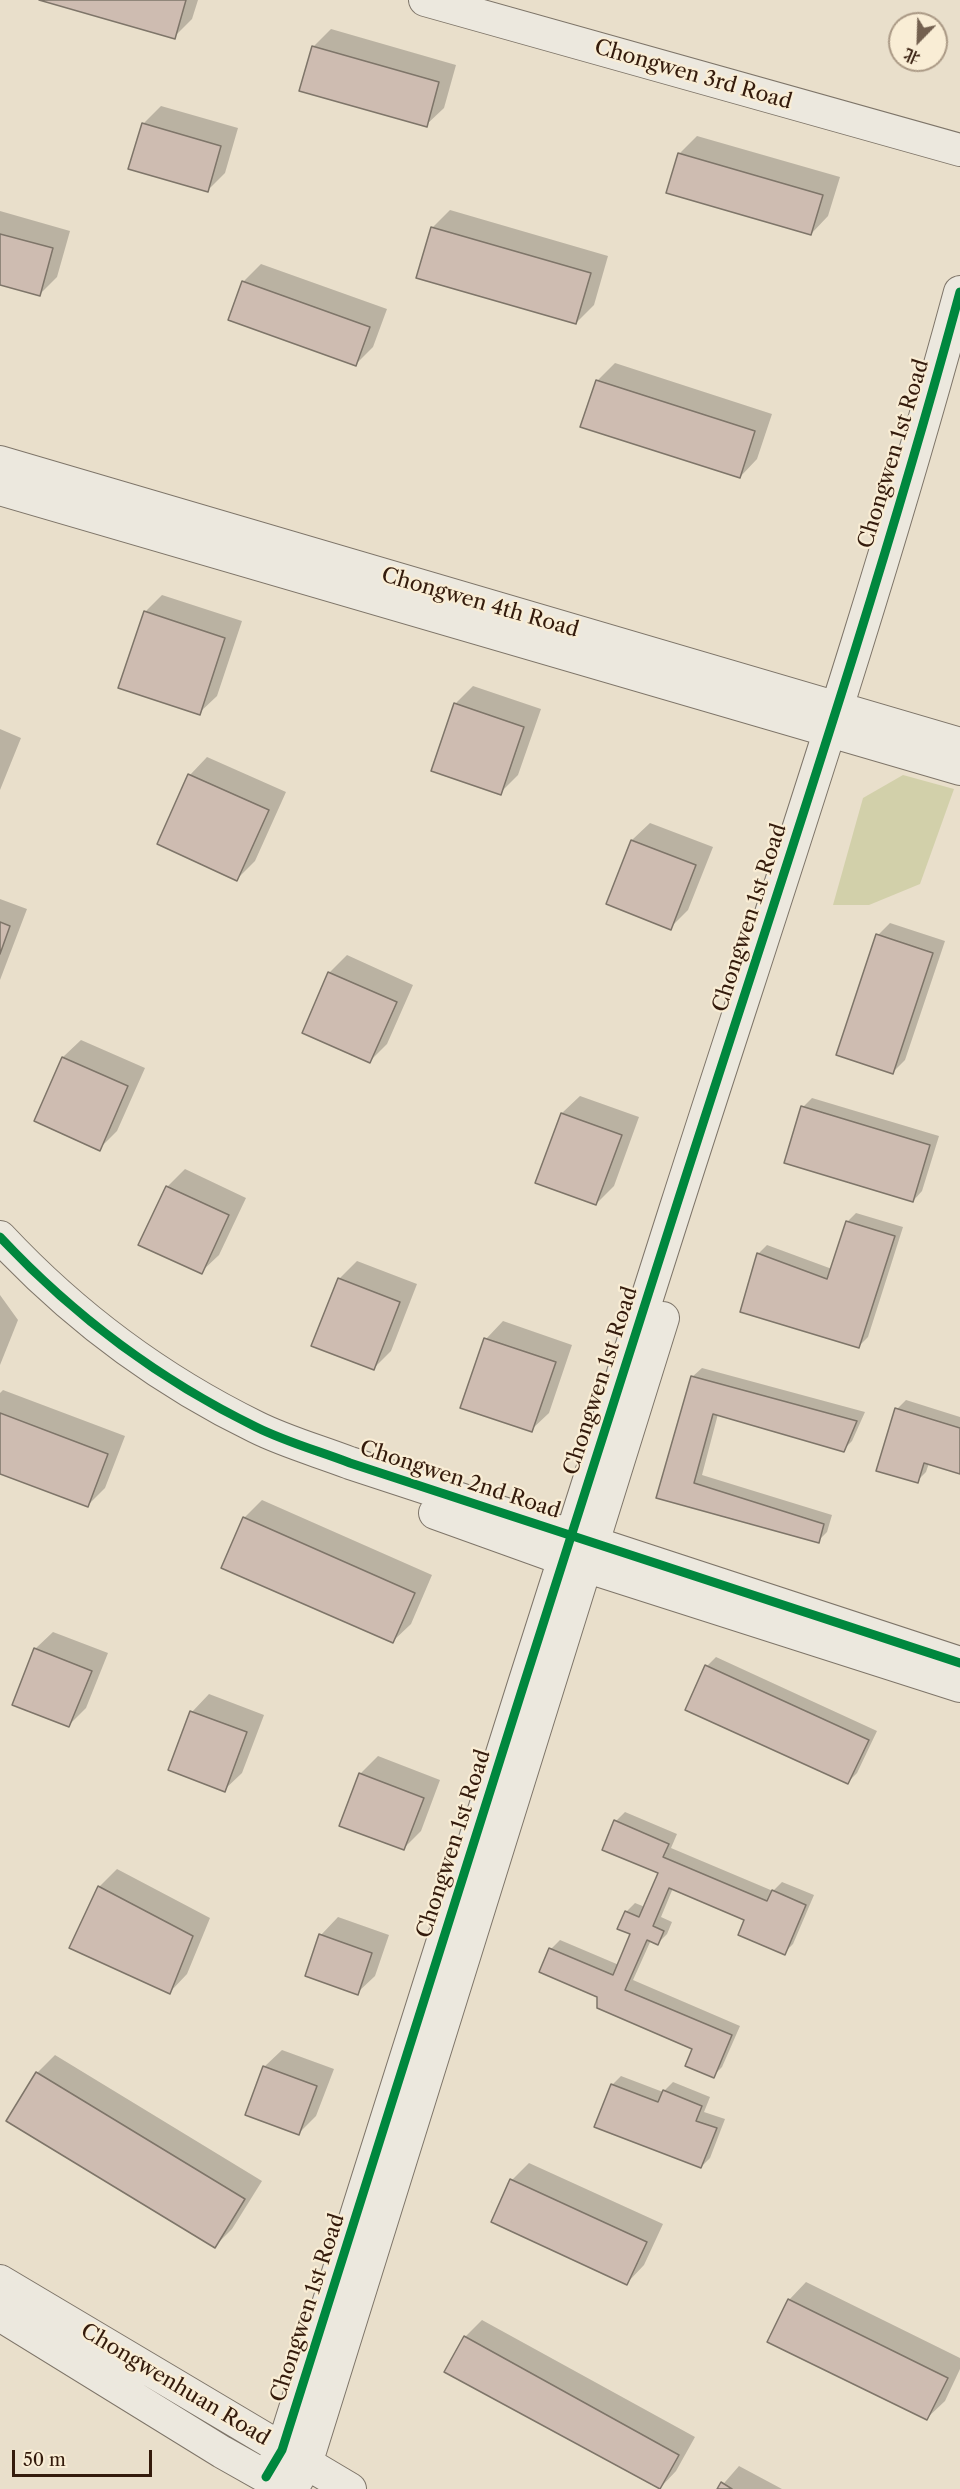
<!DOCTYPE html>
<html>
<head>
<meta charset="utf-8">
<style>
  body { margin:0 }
  #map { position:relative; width:960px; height:2489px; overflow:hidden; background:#e9dfcb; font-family:"Libre Caslon Text","Noto Serif SC",serif }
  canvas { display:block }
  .north { position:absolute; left:888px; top:12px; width:60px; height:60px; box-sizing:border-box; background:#f9edd5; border:2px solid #aa9985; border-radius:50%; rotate:203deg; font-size:16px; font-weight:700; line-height:24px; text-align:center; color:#341b0c }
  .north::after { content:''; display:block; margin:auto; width:21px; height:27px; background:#73604f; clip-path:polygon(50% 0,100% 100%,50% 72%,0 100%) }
  .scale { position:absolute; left:12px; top:2450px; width:140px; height:27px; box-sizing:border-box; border:3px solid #341b0c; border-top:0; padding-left:8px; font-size:18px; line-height:21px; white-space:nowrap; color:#341b0c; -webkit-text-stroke:4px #f9edd5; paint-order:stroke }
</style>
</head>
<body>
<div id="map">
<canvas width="960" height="2489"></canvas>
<div class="north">北</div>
<div class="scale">50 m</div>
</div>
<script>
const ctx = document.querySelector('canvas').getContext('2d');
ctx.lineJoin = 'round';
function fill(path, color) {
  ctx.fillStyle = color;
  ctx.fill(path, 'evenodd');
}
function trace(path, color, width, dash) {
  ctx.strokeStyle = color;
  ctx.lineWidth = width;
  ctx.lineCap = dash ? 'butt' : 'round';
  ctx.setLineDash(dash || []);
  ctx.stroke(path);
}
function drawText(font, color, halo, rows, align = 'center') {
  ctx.font = font + ' "Libre Caslon Text",serif';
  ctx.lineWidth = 4.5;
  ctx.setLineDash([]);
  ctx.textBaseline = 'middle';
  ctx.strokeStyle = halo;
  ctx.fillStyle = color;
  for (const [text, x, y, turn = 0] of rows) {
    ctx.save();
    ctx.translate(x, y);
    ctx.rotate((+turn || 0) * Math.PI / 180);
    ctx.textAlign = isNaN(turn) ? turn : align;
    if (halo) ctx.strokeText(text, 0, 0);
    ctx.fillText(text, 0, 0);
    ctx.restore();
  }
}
const green = new Path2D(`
  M903,775L954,789L920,884L869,905H833L863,798Z`);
const shadow = new Path2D(`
  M45,0H198L192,19L174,37Z
  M331,29L456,65L444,108L426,125L313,47Z
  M161,106L238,128L225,173L208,190L143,124Z
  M697,136L840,177L828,216L811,234L668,192L680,153Z
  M450,210L608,256L594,305L576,323L432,228Z
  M0,211L70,231L57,277L39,295L0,284Z
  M261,264L387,309L373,347L355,365L243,282Z
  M615,363L772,414L757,459L740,477L597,381Z
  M162,595L242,621L217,696L199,713L145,612Z
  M473,686L541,709L518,775L500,793L455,704Z
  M0,729L21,738L0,790Z
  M207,757L286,792L255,861L237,879L159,844L190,775Z
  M650,823L713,847L688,910L670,928L608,903L632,840Z
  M0,899L27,909L0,980Z
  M890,923L945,941L905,1060L893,1072L878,935Z
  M347,955L413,985L387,1044L370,1061L329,973Z
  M81,1040L145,1068L117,1131L99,1149L36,1121L63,1057Z
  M580,1096L639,1117L614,1186L596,1204L537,1182L562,1113Z
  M812,1098L939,1136L922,1191L913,1201L803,1107Z
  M185,1169L246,1198L219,1255L201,1272L167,1187Z
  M856,1213L903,1227L868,1337L859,1346L758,1254L767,1245L832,1269L847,1222Z
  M357,1261L417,1284L391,1351L373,1369L339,1279Z
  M0,1295L18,1320L0,1365Z
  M503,1321L572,1345L549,1413L531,1430L486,1339Z
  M702,1368L865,1412L852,1441L843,1450L718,1414L702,1475L832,1515L827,1532L818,1541L658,1497L692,1377Z
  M3,1390L125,1436L105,1488L88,1505L0,1472V1393Z
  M906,1400L960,1417V1473L929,1463L926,1472L917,1481L897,1409Z
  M262,1500L432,1575L411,1624L393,1641L244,1518Z
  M53,1632L108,1653L86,1708L69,1725L35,1649Z
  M716,1657L877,1731L857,1773L848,1782L707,1666Z
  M209,1694L264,1715L242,1773L224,1790L192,1712Z
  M378,1756L440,1780L421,1831L404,1848L360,1774Z
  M625,1812L677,1834L671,1848L773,1891L782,1882L814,1895L793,1944L784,1953L746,1919L673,1888L661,1917L672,1922L667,1934L658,1943L651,1940L633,1980L740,2026L722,2067L713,2076L694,2049L599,1996L551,1949L560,1940L619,1965L632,1933L626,1912L635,1903L645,1907L660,1872L616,1821Z
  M117,1869L210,1918L187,1974L170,1992L99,1887Z
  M338,1917L389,1935L375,1976L357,1993L321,1935Z
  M282,2050L334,2069L316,2116L299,2133L264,2067Z
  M55,2055L262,2181L232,2229L215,2246L8,2121L37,2073Z
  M621,2076L663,2092L673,2082L710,2097L704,2112L725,2119L710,2158L701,2167L612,2085Z
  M529,2163L663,2224L644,2265L627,2283L512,2180Z
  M806,2282L960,2358V2369L945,2401L927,2418L789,2300Z
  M482,2320L695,2437L676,2471L659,2489L446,2371L465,2337Z
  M739,2466L782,2489H719Z`);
const building = new Path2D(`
  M39,0H186L175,39Z
  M312,46L439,82L427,127L299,91Z
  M142,123L221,146L208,192L128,169Z
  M678,153L823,195L811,235L666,193Z
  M431,227L591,273L576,324L416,278Z
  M0,234L53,248L40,296L0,285Z
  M242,281L370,327L356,366L228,320Z
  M596,380L755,431L740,478L580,427Z
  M144,611L225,638L200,715L118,688Z
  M454,703L524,727L501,795L431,771Z
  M188,774L269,810L237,881L157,844Z
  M631,840L696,865L671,930L606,904Z
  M0,922L10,926L0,954Z
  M876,934L933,953L893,1074L836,1055Z
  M328,972L397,1002L370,1063L302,1033Z
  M62,1057L128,1086L100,1151L34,1121Z
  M801,1106L930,1145L913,1202L784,1163Z
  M561,1113L622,1135L596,1205L535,1183Z
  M166,1186L229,1215L202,1274L138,1245Z
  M846,1221L895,1236L859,1348L740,1312L757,1253L827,1279Z
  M338,1278L400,1302L374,1370L311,1346Z
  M484,1338L556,1362L532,1432L460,1408Z
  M691,1376L857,1421L844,1452L713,1414L694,1483L824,1524L819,1543L656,1498Z
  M895,1408L960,1428V1474L924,1463L918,1483L876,1471Z
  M0,1413L108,1454L88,1507L0,1474Z
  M243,1517L415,1593L393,1643L221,1568Z
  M34,1648L92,1671L69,1727L12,1705Z
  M705,1665L869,1740L848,1784L685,1710Z
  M190,1711L247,1732L225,1792L168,1770Z
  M359,1773L424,1798L404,1850L339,1826Z
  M614,1820L669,1844L663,1857L767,1901L772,1890L806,1905L785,1955L738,1935L744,1920L669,1888L653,1926L664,1931L658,1945L647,1940L625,1990L732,2035L714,2078L685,2066L692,2049L597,2008V1997L539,1972L549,1948L613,1975L630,1934L617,1929L625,1911L639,1917L658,1873L602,1850Z
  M98,1886L193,1936L170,1994L69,1948Z
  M319,1934L372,1953L358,1995L305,1976Z
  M263,2066L317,2086L299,2135L245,2115Z
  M36,2072L245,2199L215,2248L6,2121Z
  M611,2084L658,2102L663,2090L702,2106L696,2121L717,2128L701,2168L594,2127Z
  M510,2179L647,2242L627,2285L491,2222Z
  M788,2299L948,2378L927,2420L767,2342Z
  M464,2336L679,2455L660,2489L444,2372Z
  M721,2482L732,2489H717Z`);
const secondary = new Path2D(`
  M425,0L960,150
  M0,462L960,744
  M0,489L960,769
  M0,1237C73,1315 160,1380 256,1427C286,1442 319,1451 350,1463L960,1663
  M435,1513L563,1559L960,1686
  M0,2281L350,2489
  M0,2315L222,2452L284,2487
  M266,2477L282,2450C413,2034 544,1619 677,1204C774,901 877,599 960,292
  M292,2489L306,2464L663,1318`);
const cycleway = new Path2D(`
  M0,1237C73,1315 160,1380 256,1427C286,1442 319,1451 350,1463L960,1663
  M266,2477L282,2450C413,2034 544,1619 677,1204C774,901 877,599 960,292`);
const streetNames = [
  ["Chongwen 3rd Road",693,75,16],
  ["Chongwen 1st Road",894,454,-73],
  ["Chongwen 4th Road",480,603,16],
  ["Chongwen 1st Road",750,918,-72],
  ["Chongwen 1st Road",601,1381,-72],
  ["Chongwen 2nd Road",460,1480,18],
  ["Chongwen 1st Road",454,1844,-72],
  ["Chongwen 1st Road",308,2308,-72],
  ["Chongwenhuan Road",175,2385,31]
];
fill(green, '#d2d0aa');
fill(shadow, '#0003');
fill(building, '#cebcb1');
trace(building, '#7e7569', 1.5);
trace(secondary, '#7e7569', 34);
trace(secondary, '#ece8de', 32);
trace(cycleway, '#00873e', 9);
drawText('21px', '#341b0c', '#f9edd5', streetNames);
</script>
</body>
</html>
